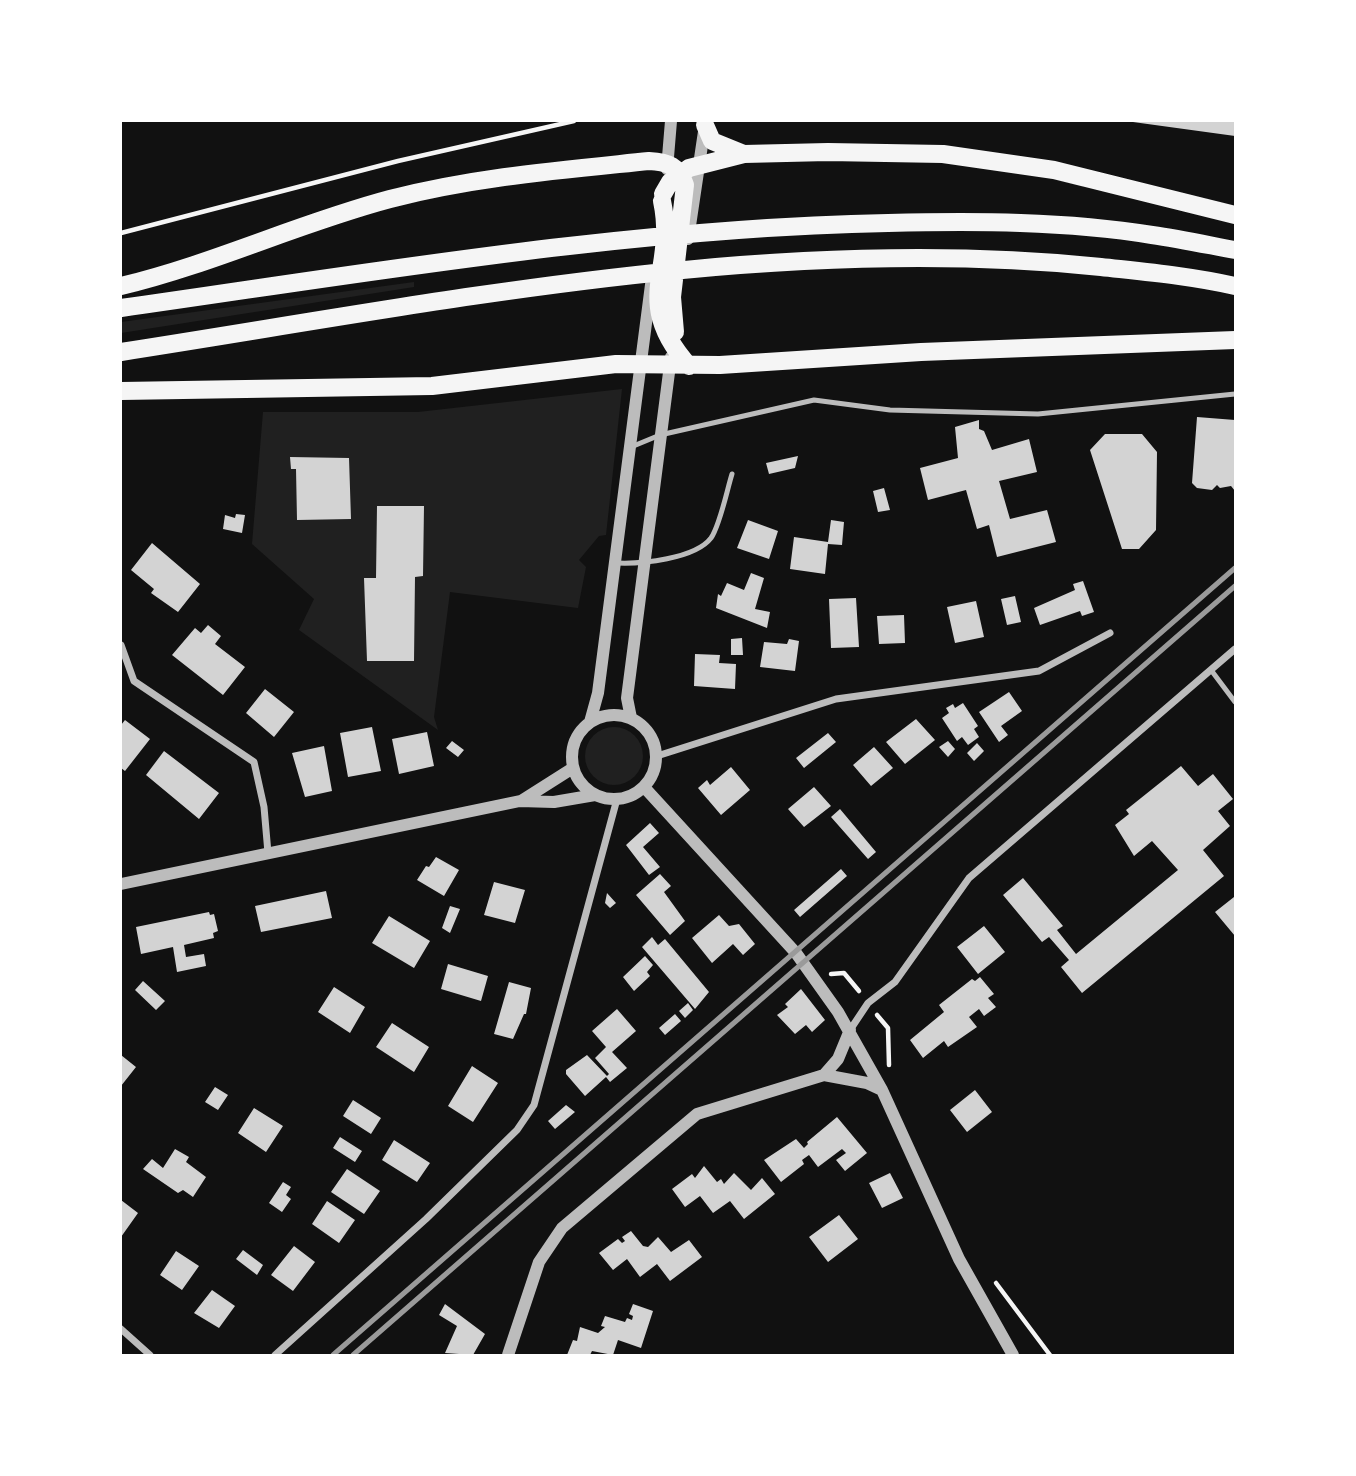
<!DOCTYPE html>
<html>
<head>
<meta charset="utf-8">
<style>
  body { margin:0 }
  #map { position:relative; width:1356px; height:1476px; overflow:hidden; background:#111; font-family:Signika,sans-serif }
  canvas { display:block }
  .frame { position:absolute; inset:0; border:122px solid #fff; pointer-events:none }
</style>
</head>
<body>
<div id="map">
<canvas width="1356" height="1476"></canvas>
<div class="frame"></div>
</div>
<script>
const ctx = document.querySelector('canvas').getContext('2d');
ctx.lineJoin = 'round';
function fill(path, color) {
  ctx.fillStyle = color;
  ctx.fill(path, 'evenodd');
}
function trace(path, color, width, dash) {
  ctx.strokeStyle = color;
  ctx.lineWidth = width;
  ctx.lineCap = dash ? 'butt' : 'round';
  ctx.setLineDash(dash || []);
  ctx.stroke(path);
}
const green = new Path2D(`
  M414,282V287L121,333V322Z
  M622,389L606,535L599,536L579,560L586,567L578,608L450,592L434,717L438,730L299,630L314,599L252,544L263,412H418Z
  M585 756a29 29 0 1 1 58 0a29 29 0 1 1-58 0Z`);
const building = new Path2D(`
  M1134,121H1235V136L1133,122Z
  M1197,417L1235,420V491L1231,486L1220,488L1217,485L1212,490L1197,488L1192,483Z
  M979,420V429L984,431L992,450L1029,439L1037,472L999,481L1010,519L1047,510L1056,542L997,557L989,525L977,529L966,490L928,500L920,468L958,458L955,427Z
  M1105,434H1142L1157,452L1156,530L1139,549H1122L1090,450Z
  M798,456L795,468L769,474L766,463Z
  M290,457L349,458L351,519L297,520L296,469H291Z
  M884,488L890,510L878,512L873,491Z
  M377,506H424L423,576L415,577L414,661H367L364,578H376Z
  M236,514L245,515L242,533L223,529L225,515L235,518Z
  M748,520L778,531L769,559L737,548Z
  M831,520L844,522L842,545L828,544L825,574L790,569L794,537L828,542Z
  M152,543L200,584L178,612L151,593L154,589L131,570Z
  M751,573L764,578L755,609L770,612L767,628L716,608L718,594L721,596L727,583L744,590Z
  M1083,581L1094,612L1082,616L1080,611L1040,625L1034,608L1075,590L1073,584Z
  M1015,596L1021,622L1007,625L1001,599Z
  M856,598L859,647L831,648L829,599Z
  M976,601L984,637L955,643L947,607Z
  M904,615L905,643L879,644L877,616Z
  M208,625L221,636L215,644L245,667L223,695L172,655L195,628L201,633Z
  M742,638L743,655H731V639Z
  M789,639L799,641L795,671L760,667L764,642L787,644Z
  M695,654L720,655L719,663L736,664L735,689L694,686Z
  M265,689L294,712L274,737L246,713Z
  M1009,692L1022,711L1001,726L1008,735L999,742L979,712Z
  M963,703L978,726L974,729L979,737L968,745L962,737L957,741L942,718L949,713L946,708L953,704L955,708Z
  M916,719L935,740L905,764L886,742Z
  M125,720L150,739L125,771L121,768V725Z
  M372,727L381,771L348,777L340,733Z
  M427,732L434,766L399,774L392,739Z
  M828,733L836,742L804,768L796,758Z
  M452,741L464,750L458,757L446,748Z
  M948,741L955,749L948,757L939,747Z
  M977,743L984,751L974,761L967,753Z
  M324,746L332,791L305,797L292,753Z
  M874,747L893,768L871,786L853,765Z
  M164,751L219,793L199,819L146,775Z
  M1181,766L1198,786L1213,774L1233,799L1218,811L1230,826L1203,850L1224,876L1082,993L1061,967L1069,960L1049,937L1042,942L1003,895L1023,878L1063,926L1057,930L1076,954L1178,870L1152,841L1134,856L1115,825L1129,814L1126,810Z
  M731,767L750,790L721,815L698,788L707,780L710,785Z
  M814,787L831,806L804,827L788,809Z
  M840,809L876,852L868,859L831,817Z
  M650,823L659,833L643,847L660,867L649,875L626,845Z
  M436,857L459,870L444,896L417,880L426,866L429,867Z
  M841,869L847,876L800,917L794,910Z
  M660,874L671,886L664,892L685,921L670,935L636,895Z
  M494,882L525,890L515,923L484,915Z
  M326,891L332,918L261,932L255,906Z
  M607,893L616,903L610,908L605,903Z
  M1234,897L1235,899V936L1215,912Z
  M450,906L460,909L450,933L442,928Z
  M209,912L210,915L214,914L218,931L213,933L214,938L184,945L186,957L204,954L206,966L177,972L173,947L141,954L136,927Z
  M719,915L729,926L739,924L755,944L743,955L733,944L712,963L692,938Z
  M389,916L430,941L414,968L372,943Z
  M984,926L1005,952L978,974L957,947Z
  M652,937L658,945L665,939L709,992L695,1009L642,947Z
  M645,956L653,965L647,972L650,976L634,991L623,977Z
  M448,964L488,976L481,1001L441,989Z
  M980,977L994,994L988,998L996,1007L984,1016L979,1009L969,1017L977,1027L948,1047L944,1041L923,1058L910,1040L944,1012L939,1005L972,979L975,981Z
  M143,981L165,1001L156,1010L135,990Z
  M509,982L531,988L526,1014H524L513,1039L494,1034Z
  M334,987L365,1007L350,1033L318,1012Z
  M801,989L825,1020L812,1032L806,1025L795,1034L777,1015L788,1007L785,1004Z
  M688,1003L693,1010L685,1018L679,1011Z
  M617,1009L636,1031L612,1052L627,1068L610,1082L606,1077L585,1096L566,1074V1070L587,1055L607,1076L609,1074L595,1058L606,1047L592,1031Z
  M675,1014L681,1021L665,1035L659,1028Z
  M392,1023L429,1047L414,1072L376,1047Z
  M121,1055L136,1067L121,1086Z
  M472,1066L498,1083L473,1122L448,1106Z
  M215,1087L228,1095L218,1110L205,1102Z
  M975,1090L992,1112L967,1132L950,1110Z
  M353,1100L381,1118L371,1134L343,1116Z
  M566,1105L575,1112L555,1129L548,1121Z
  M254,1108L283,1126L266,1152L238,1133Z
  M837,1117L867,1153L845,1171L836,1160L846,1153L842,1149L818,1167L809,1155L802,1160L804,1164L781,1182L764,1160L796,1139L804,1148L808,1144L807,1142Z
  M340,1137L362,1151L355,1162L333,1148Z
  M394,1140L430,1163L417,1182L382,1160Z
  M175,1149L189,1157L186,1162L206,1177L193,1197L183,1190L178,1193L143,1169L152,1159L163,1168Z
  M704,1166L717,1182L721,1179L724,1184L734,1173L751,1190L762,1178L775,1194L744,1219L730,1201L713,1213L700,1196L685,1207L672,1189L692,1174L695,1178Z
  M347,1169L380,1191L364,1214L331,1192Z
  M890,1173L903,1198L882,1208L869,1183Z
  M283,1182L291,1187L286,1195L291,1199L282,1212L269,1203Z
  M121,1200L138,1213L121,1237Z
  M327,1201L355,1220L339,1243L312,1224Z
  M839,1215L858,1239L828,1262L809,1237Z
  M631,1231L643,1246L648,1247L658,1237L671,1252L689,1240L702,1257L670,1281L657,1264L640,1277L627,1259L613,1270L599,1253L618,1239L622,1243L625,1241L622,1237Z
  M294,1246L315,1262L293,1291L271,1275Z
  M243,1250L263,1265L257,1275L236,1259Z
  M176,1251L199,1266L182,1290L160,1275Z
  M212,1290L235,1306L219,1328L194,1313Z
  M445,1304L485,1334L473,1355L445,1353L457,1326L439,1315Z
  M633,1304L653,1311L641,1348L618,1340L613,1355L592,1351L590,1355H567L573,1340L577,1341L580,1327L598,1333L605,1327L601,1326L605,1316L625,1322L627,1318L632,1320L633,1316L629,1314Z`);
const path = new Path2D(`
  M121,233L398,161L574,121
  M831,974L844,973L859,991
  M877,1015L888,1028L889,1065
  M996,1283L1050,1355`);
const service = new Path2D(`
  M631,447L660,435L814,400L890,410L1038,414L1235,394
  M617,563C641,564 695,559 711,538C720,525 727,490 732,474
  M1211,670L1235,702`);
const minor = new Path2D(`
  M121,645L134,681L254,762L264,807L268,853
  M657,756L836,699L1039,671L1110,633
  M850,1030L868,1003L895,982L969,878L1235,649
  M121,1329L150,1355
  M275,1355L426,1219L517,1130L534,1105L617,799`);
const tertiary = new Path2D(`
  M667,169L671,121
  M688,239L705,125
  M572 757a42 42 0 1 1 84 0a42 42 0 1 1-84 0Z
  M631,718L627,698L671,357
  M590,722L598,693L652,277
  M644,787L796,953L838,1012L882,1090L959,1259L1013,1355
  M521,801L573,768
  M121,884L520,801L554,802L595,795
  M824,1075L867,1083L882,1090
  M508,1355L539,1262L562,1228L697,1114L824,1075L838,1059L850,1030`);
const primary = new Path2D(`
  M705,125L712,141L744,154
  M663,194L670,182L689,168L744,154L828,152L943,154L1054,170L1235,215
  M662,201C677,270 630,300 689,366
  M121,286C213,264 299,223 390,199C475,177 562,170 649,161C668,162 679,166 685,185L672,297L675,332
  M121,308C375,272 630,228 888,223C975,221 1066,221 1152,235C1180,239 1208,245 1235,250
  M121,352C444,302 772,233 1101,267C1146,272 1191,276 1235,286
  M121,391L432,386L616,364L720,365L921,352L1235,340`);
const rail = new Path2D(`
  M333,1355L1235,568
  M353,1355L1235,586`);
fill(green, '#202020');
fill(building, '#d3d3d3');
trace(path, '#f5f5f5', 4.5);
trace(service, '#bcbcbc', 5);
trace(minor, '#bcbcbc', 7);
trace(tertiary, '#bcbcbc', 12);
trace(primary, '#f5f5f5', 18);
trace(rail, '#9a9a9a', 5);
</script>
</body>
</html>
